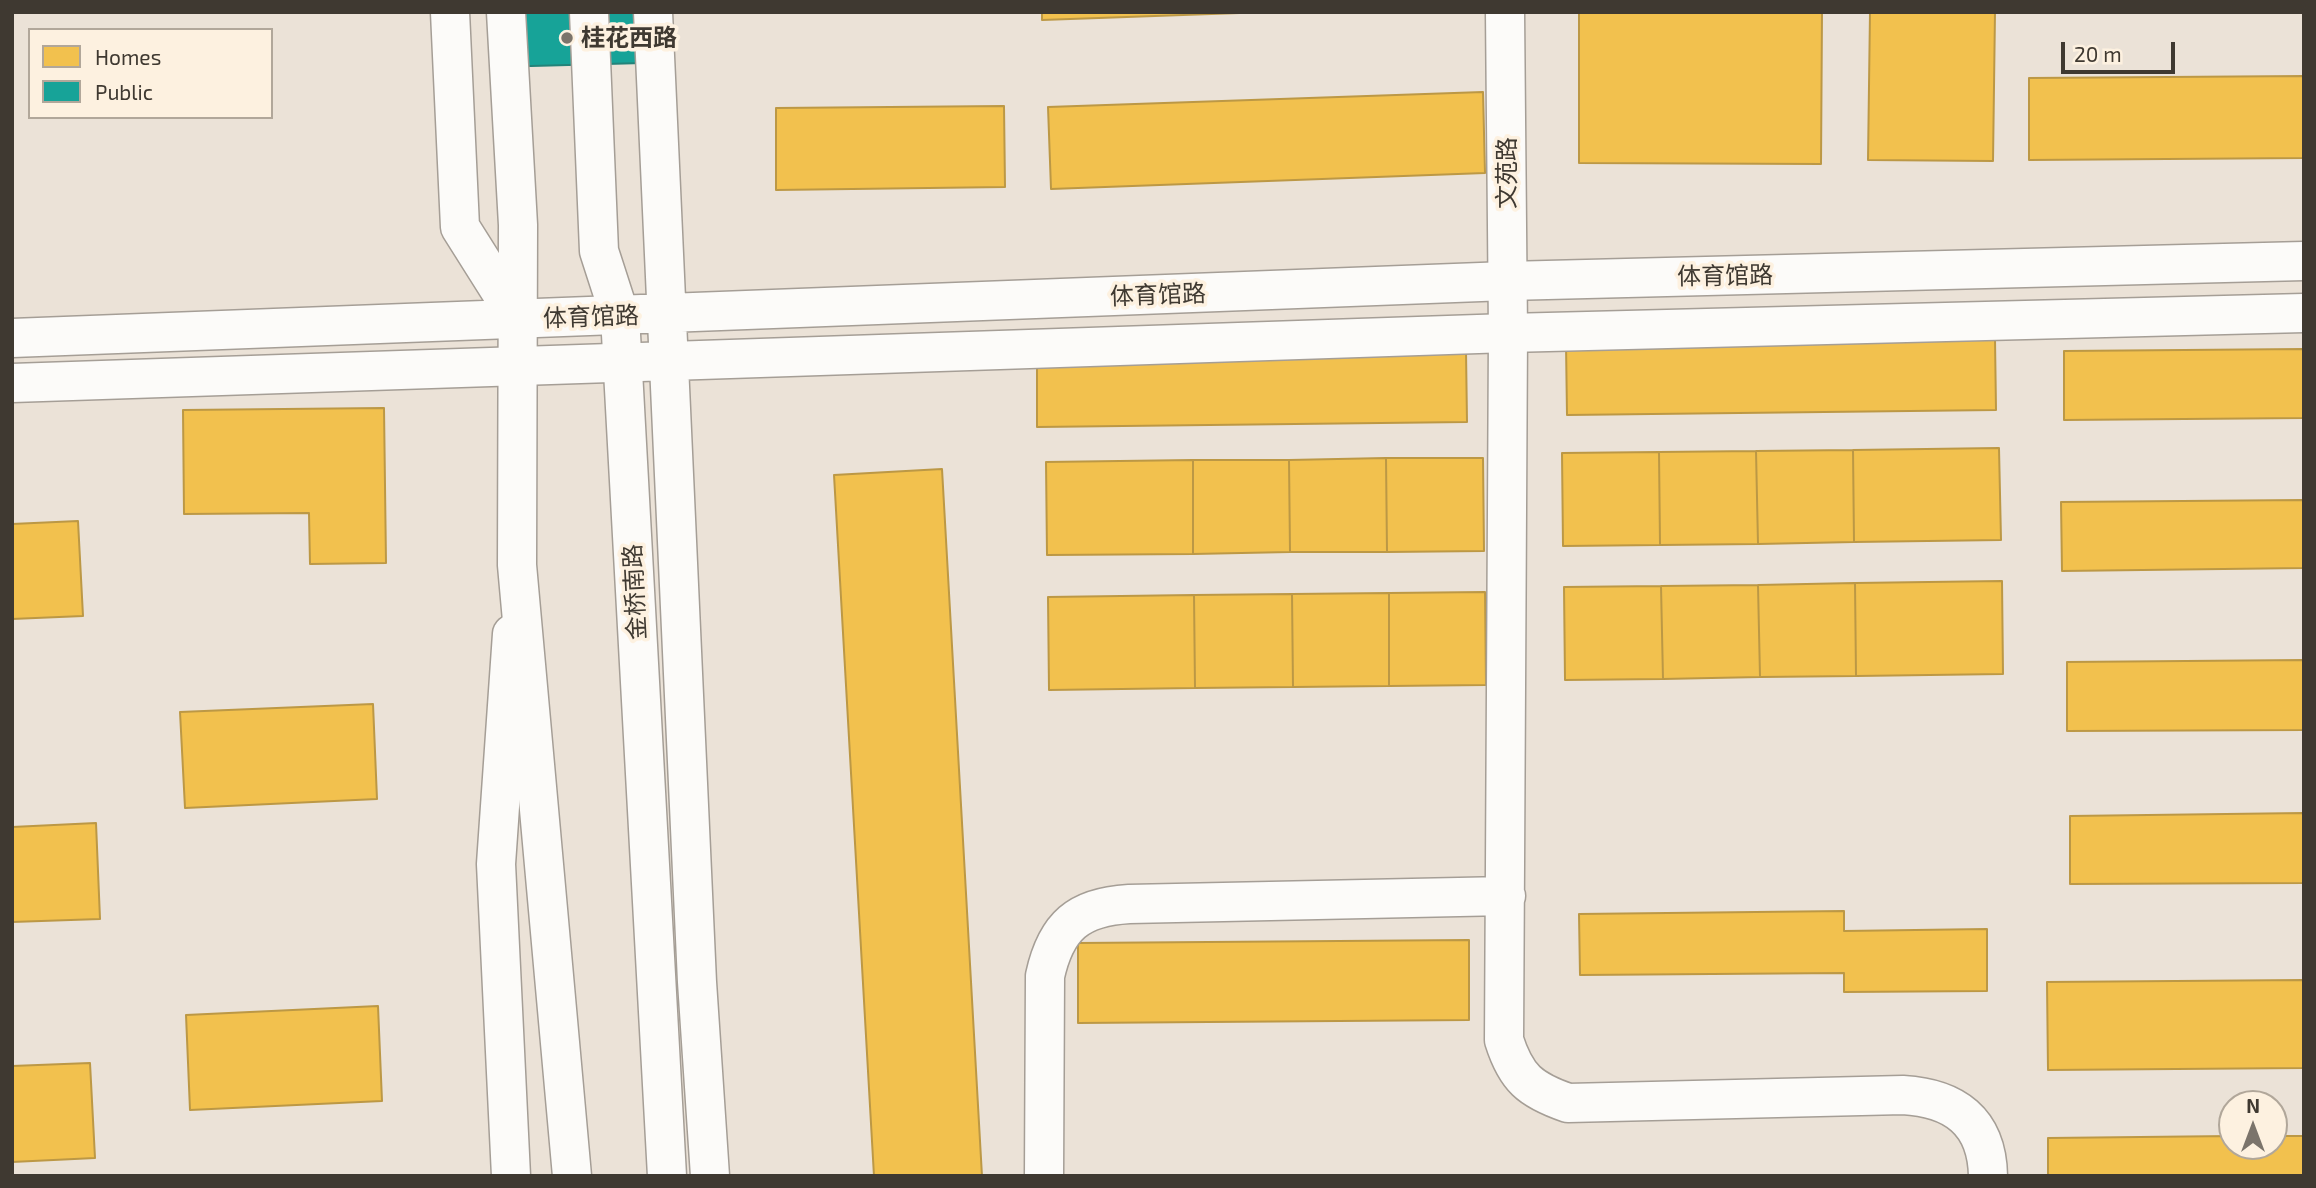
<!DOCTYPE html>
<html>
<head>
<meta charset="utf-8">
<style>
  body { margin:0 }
  #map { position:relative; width:2316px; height:1188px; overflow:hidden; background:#ebe2d7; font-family:"Exo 2",sans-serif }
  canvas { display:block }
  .frame { position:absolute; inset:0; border:14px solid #3f3931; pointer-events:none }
  .legend { position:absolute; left:28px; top:28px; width:245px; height:91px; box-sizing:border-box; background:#fdf1e0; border:2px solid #b1a79a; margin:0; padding:9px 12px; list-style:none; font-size:21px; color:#3f3931 }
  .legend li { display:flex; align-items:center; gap:14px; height:35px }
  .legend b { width:35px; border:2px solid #b1a79a }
  .north { position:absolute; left:2218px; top:1090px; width:70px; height:70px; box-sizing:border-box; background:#fdf1e0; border:2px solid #b1a79a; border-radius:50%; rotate:0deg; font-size:19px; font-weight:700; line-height:28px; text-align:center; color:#3f3931 }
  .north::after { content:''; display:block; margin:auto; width:24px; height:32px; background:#7b746b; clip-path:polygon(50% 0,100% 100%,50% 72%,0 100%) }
  .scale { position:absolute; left:2061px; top:42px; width:114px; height:32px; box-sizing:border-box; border:4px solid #3f3931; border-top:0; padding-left:9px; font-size:21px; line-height:24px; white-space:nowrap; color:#3f3931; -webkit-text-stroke:5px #fdf1e0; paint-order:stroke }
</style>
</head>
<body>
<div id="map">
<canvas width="2316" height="1188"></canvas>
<div class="frame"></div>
<ul class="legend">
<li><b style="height:19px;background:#f2c14e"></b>Homes</li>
<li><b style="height:19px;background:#17a398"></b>Public</li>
</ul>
<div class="north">N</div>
<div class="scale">20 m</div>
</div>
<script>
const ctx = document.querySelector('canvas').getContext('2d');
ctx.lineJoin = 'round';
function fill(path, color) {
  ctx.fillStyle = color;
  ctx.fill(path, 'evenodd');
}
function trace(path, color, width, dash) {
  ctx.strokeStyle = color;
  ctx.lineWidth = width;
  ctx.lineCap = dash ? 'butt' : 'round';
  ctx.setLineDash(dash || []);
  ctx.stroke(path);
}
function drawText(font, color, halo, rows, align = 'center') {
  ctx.font = font + ' "Exo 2","Noto Sans SC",sans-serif';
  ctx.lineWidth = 7;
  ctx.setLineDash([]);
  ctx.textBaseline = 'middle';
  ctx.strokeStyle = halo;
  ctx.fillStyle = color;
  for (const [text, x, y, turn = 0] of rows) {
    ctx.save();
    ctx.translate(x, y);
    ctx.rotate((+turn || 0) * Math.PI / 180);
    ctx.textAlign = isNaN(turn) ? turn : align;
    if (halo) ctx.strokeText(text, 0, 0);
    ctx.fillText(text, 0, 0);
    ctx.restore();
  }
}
const homes = new Path2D(`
  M1042,12H1268L1042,20Z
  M1579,12H1822L1821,164L1579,163Z
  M1870,12H1995L1993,161L1868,160Z
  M2304,76V158L2029,160V78Z
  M1483,92L1485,173L1051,189L1048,107Z
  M1004,106L1005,187L776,190V108Z
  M1995,339L1996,410L1567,415L1566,344Z
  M2304,349V418L2064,420V351Z
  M1466,351L1467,422L1037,427V356Z
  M384,408L386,563L310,564L309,513L184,514L183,410Z
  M1999,448L2001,540L1854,542L1853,450Z
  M1853,450L1854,542L1758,544L1756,451Z
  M1756,451L1758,544L1660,545L1659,452Z
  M1659,452L1660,545L1563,546L1562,453Z
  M1386,458L1387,552H1290L1289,460Z
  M1386,458H1483L1484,551L1387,552Z
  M1193,460V554L1047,555L1046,462Z
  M1193,460H1289L1290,552L1193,554Z
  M942,469L982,1176H874L834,475Z
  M2304,500V568L2062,571L2061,502Z
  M78,521L83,616L12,619V524Z
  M2002,581L2003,674L1856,676L1855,583Z
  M1855,583L1856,676L1760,677L1758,585Z
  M1758,585L1760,677L1663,679L1661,586Z
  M1661,586L1663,679L1565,680L1564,587Z
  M1485,592L1486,685L1389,686V593Z
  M1389,593V686L1293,687L1292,594Z
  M1292,594L1293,687L1195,688L1194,595Z
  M1194,595L1195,688L1049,690L1048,597Z
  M2304,660V730L2067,731V662Z
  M373,704L377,799L185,808L180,712Z
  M2304,813V883L2070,884V816Z
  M96,823L100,919L12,922V827Z
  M1844,911V931L1987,929V991L1844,992V973L1580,975L1579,914Z
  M1469,940V1020L1078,1023V943Z
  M2304,980V1068L2048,1070L2047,982Z
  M378,1006L382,1101L190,1110L186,1015Z
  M90,1063L95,1158L12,1162V1066Z
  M2232,1136V1146H2274V1136H2304V1176H2048V1138Z`);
const public = new Path2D(`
  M493,12H640L643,63L494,67Z`);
const minor = new Path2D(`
  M1505,12L1508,333L1504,1040C1516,1078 1530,1090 1568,1103L1903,1095C1954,1098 1987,1121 1988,1176
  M1044,1176L1045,976C1056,926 1078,907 1129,904L1506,896`);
const secondary = new Path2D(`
  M450,12L460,227L518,319
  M653,12L697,982L710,1176
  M12,338L1507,281L2304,261
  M12,383L1508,333L2304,313
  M511,1176L496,864L512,634`);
const primary = new Path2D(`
  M506,12L518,225L517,565L572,1176
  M589,12L599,251L620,316L667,1176`);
const markers = [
  [567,38,7,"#7b746b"]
];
const poiNames = [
  ["桂花西路",581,38]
];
const streetNames = [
  ["文苑路",1507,173,-90],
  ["体育馆路",1725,276,-1],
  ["体育馆路",1158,295,-2],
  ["体育馆路",591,317,-2],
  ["金桥南路",635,592,-93]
];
fill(homes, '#f2c14e');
trace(homes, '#bc9845', 2);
fill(public, '#17a398');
trace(public, '#238379', 2);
trace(minor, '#a59e96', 41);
trace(secondary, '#a59e96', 41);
trace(primary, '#a59e96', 41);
trace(minor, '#fcfbf9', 38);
trace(secondary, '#fcfbf9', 38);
trace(primary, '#fcfbf9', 38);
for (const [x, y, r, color] of markers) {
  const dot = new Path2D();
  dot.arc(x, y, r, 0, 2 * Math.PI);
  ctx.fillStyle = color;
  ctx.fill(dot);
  trace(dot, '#fdf1e0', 2.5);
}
drawText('bold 24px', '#3f3931', '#fdf1e0', poiNames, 'left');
drawText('24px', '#3f3931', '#fdf1e0', streetNames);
</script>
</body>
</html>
